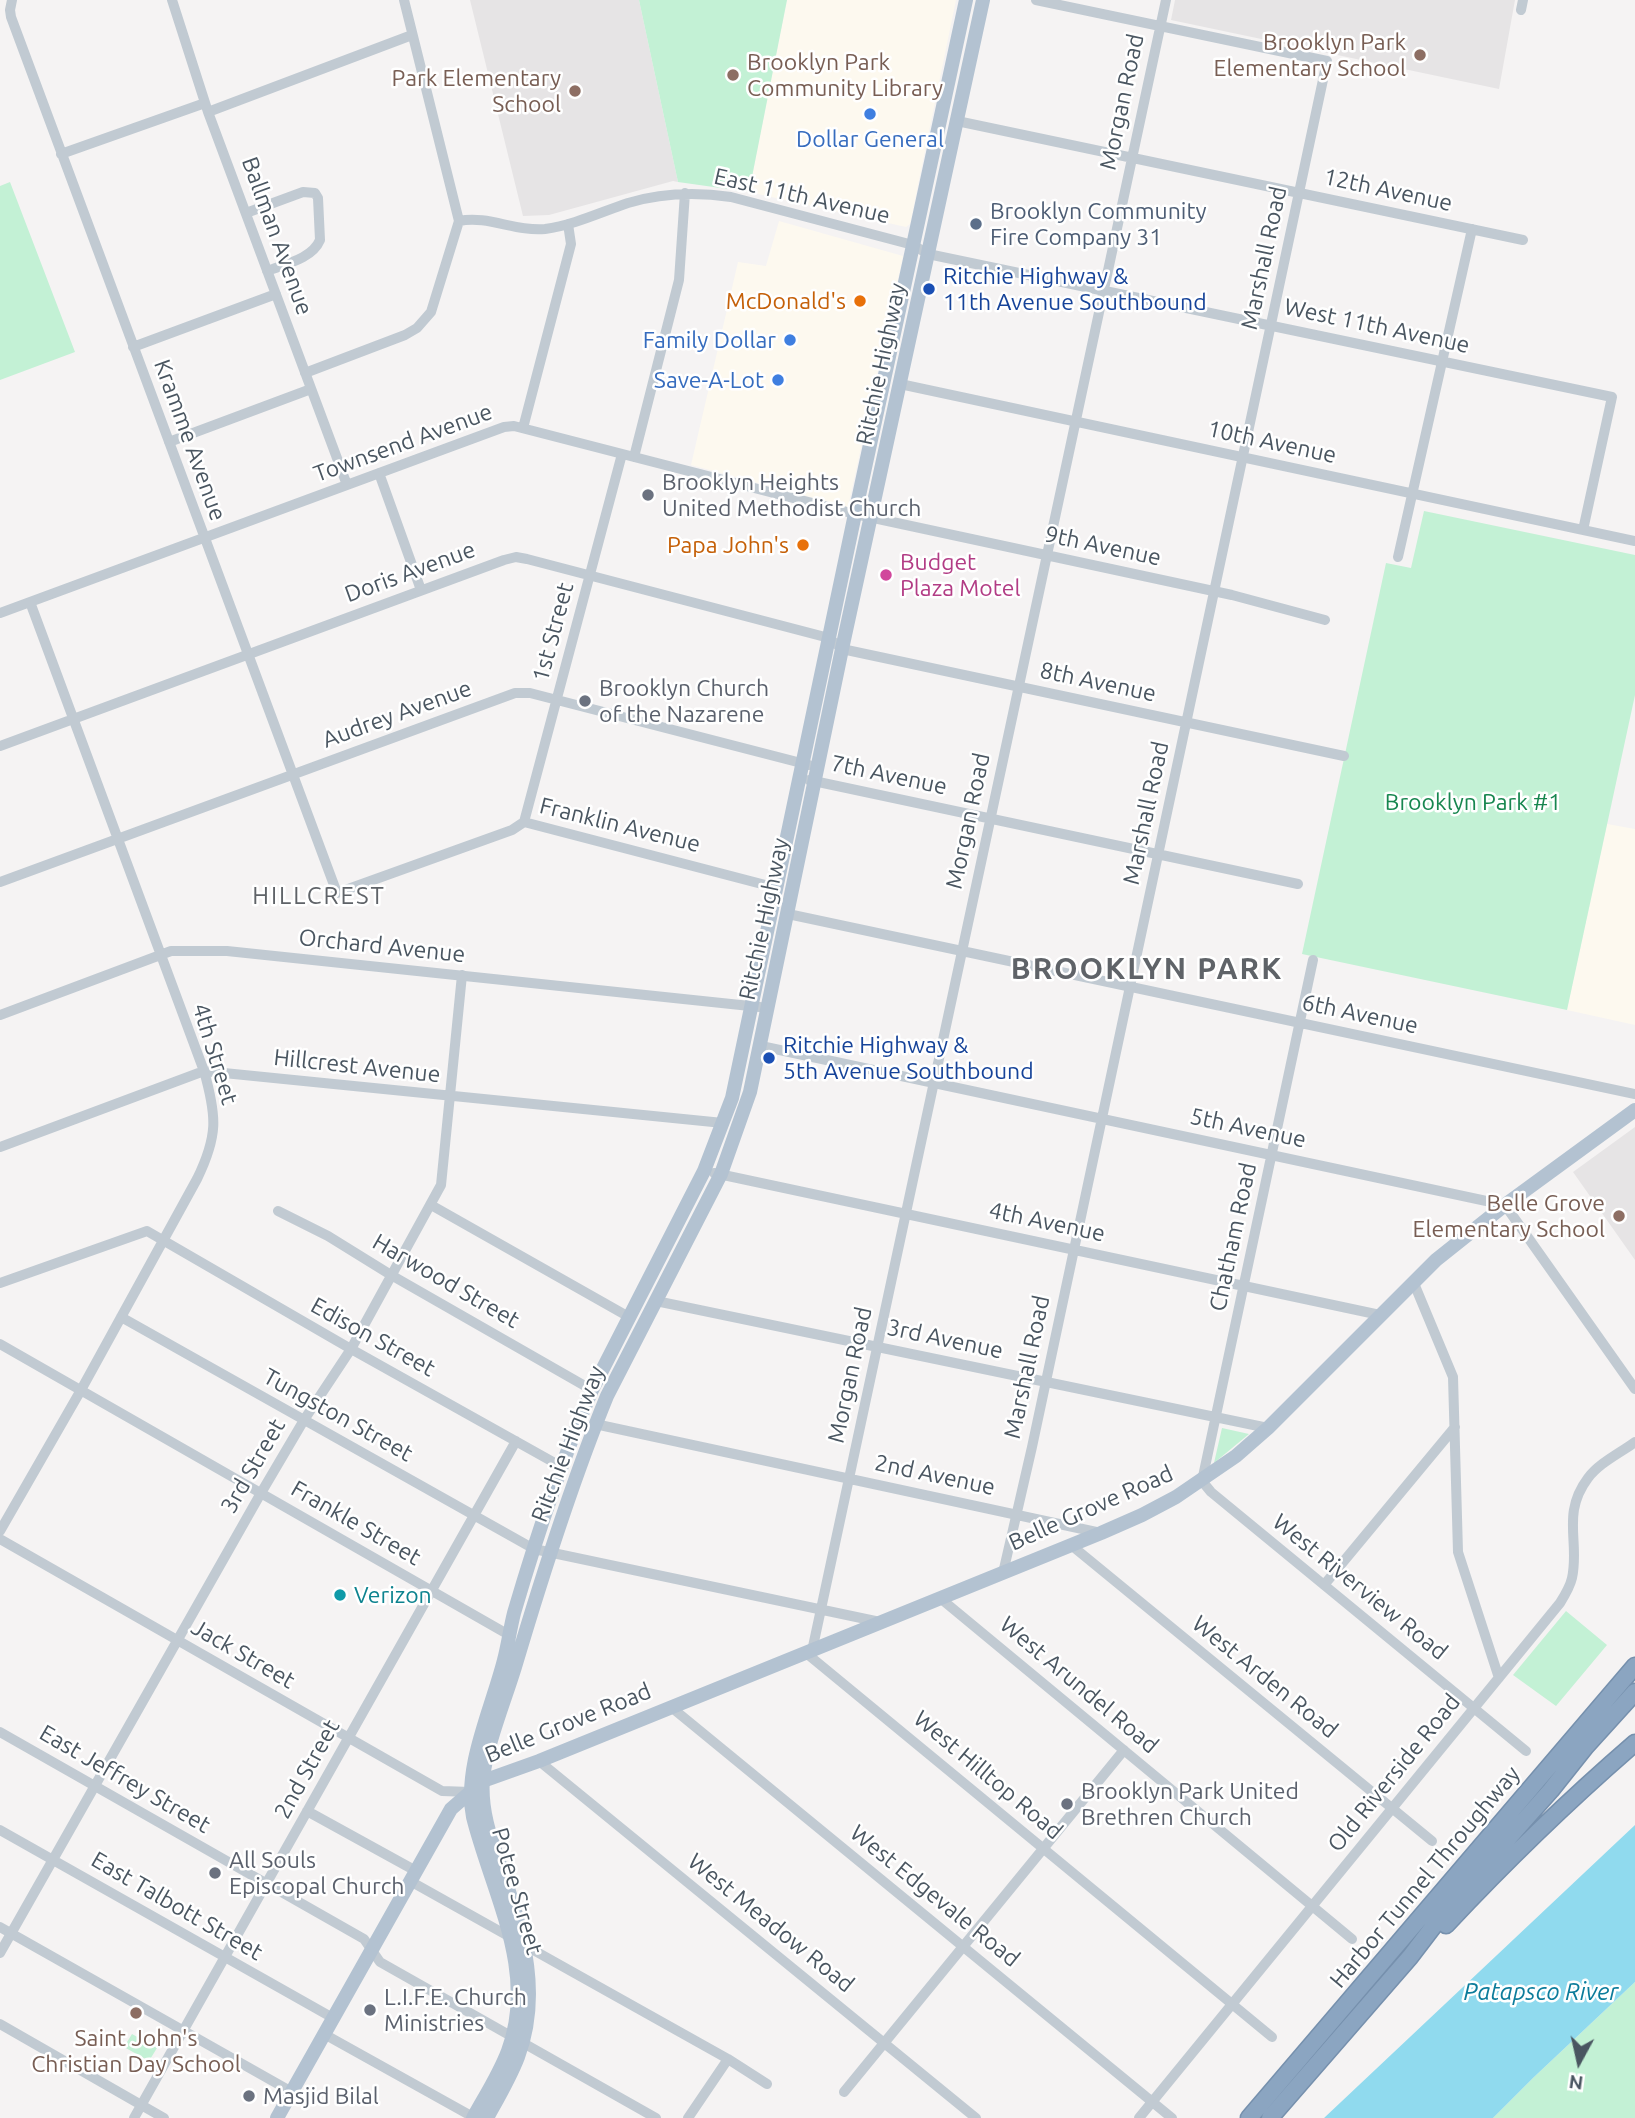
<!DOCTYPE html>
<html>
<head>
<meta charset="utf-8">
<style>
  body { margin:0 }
  #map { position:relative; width:1635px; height:2118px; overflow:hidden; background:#f5f3f3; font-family:Ubuntu,sans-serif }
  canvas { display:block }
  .north { position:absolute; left:1544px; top:2027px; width:70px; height:70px; -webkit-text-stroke:5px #fff; paint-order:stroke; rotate:188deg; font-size:19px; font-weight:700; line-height:28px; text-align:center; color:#4a5661 }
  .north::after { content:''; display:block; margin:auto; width:24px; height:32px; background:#4a5661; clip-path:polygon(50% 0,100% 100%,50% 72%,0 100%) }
</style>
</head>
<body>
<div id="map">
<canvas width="1635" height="2118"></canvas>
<div class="north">N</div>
</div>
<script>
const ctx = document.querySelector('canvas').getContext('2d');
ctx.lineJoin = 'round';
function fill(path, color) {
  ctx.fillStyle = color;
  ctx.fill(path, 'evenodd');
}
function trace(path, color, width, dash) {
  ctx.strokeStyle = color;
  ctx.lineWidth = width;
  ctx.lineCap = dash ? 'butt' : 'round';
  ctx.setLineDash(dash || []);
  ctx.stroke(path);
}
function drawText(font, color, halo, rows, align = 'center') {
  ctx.font = font + ' Ubuntu,sans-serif';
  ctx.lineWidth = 5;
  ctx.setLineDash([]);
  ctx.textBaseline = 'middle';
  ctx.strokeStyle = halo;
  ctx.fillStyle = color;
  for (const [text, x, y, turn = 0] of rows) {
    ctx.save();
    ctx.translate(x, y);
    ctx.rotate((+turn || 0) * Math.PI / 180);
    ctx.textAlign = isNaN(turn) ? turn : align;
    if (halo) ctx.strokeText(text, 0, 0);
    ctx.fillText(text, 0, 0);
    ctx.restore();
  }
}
const commercial = new Path2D(`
  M787,0H956L910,224L906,227L749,192Z
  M779,221L903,256L848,507L691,465L738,262L766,266Z
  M1607,824L1635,829V1025L1567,1010Z`);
const education = new Path2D(`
  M470,0H639L678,182L673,181L549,215L523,216Z
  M1175,0H1515L1499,89L1171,20Z
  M1635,1127V1260L1573,1172Z`);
const green = new Path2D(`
  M639,0H787L749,192L678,182Z
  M10,182L75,352L0,380V186Z
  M1424,511L1635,555V695L1567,1010L1302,954L1386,563L1411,568Z
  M1222,1428L1249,1434L1214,1463Z
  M1566,1611L1607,1645L1556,1706L1513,1675Z
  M1635,1982V2118H1493L1533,2078Z
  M132,2034L157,2048L149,2061L124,2047Z`);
const water = new Path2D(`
  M1635,1825V1982L1533,2078L1493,2118H1324Z`);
const minor = new Path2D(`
  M12,0L10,10L11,17L337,893L512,830L524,822L777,888
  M172,0L208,112L347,485
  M1521,10L1523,0
  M208,112L412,35
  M957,121L1523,240
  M61,154L205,103
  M246,213L303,192L315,193L318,198L320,240C312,259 285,264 267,271
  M459,221C488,215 516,232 545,229C574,225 601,212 628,203C662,193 696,192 731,197L913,245L928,254L1612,397L1583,530
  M133,347L276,294
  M305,373L405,335L417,328L431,312L459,221L404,0
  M900,384L1635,541
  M523,428L571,244L568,224
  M169,442L311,389
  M634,457L679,280L685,193
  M379,473L421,590
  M1398,557L1472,229
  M0,613L504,427L514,426L855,514L1232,595L1325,620
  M0,746L504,560L516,557L527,559L829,638L842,649L1344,756
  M809,780L1298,884
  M524,822L622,454
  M0,882L515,693H530L809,765
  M788,914L1635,1094
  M1313,960L1202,1481L1211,1492L1526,1751
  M0,1015L171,951H227L769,1008
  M761,1046L1505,1205L1635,1389
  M0,1147L204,1071L723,1123
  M714,1173L1380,1315
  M431,1205L629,1317
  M278,1211L328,1236L391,1275L592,1390
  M1413,1281L1453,1377L1458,1552L1499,1678
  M0,1283L147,1231L351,1349L562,1467
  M656,1301L1268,1428
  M121,1317L534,1549L880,1622
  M0,1344L509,1635
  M595,1424L1101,1533
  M0,1531L81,1390L197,1179C218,1136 217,1117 204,1071L30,602
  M0,1539L442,1791L470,1792
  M1071,1545L1432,1841
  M1003,1573L1032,1447L1327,61L1036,0
  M1324,1585L1455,1427
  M940,1598L1352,1939
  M812,1651L1166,0
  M806,1653L1272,2037
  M671,1707L1172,2118
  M0,1732L364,1939L380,1962L656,2118
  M539,1761L976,2118
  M307,1811L416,1871
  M0,1830L333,2018
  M410,1881L728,2059L767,2084
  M0,1927L292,2092
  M0,1953L261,1493L304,1420L351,1349L441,1185L462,975
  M0,2024L164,2118
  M324,2034L475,2118
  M844,2092L1124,1750
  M134,2118L516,1441
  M688,2118L728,2059
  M1139,2118L1560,1603C1565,1595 1570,1587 1572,1578C1580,1542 1561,1514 1588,1478C1599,1463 1620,1453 1635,1442`);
const major = new Path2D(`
  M277,2118L451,1809L483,1781L539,1761L1101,1533L1142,1515L1176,1497L1236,1456L1268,1428L1436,1260L1505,1205L1635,1110
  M473,2118C485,2096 499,2075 508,2051C538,1971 492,1893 473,1817C463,1767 492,1708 504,1660C508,1645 510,1629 514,1613C536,1538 561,1462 592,1390L704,1171L732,1098L855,514L966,0
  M487,2118C498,2098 510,2078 518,2057C541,1995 524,1936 504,1876C493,1844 480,1813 483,1779C486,1746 505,1700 515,1667C542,1576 571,1484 607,1396L721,1174L750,1092L842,649L983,0`);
const highway = new Path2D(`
  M1446,1925C1506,1861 1569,1800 1635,1743
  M1249,2118L1635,1666
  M1270,2118L1410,1957L1452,1902L1551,1790L1586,1746L1635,1692`);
const markers = [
  [1420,55,7,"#8d6e63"],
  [733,75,7,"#8d6e63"],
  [575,91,7,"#8d6e63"],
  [870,114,7,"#3f7fe0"],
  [976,224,7,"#5c6f8a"],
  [929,289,7,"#1a4fb4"],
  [860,301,7,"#e8710a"],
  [790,340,7,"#3f7fe0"],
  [778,380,7,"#3f7fe0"],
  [648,495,7,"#6b7280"],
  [803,545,7,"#e8710a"],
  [886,575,7,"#d1479c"],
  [585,701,7,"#6b7280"],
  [769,1058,7,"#1a4fb4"],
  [1619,1216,7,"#8d6e63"],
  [340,1595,7,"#0f9aa8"],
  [1067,1804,7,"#6b7280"],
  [215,1873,7,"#6b7280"],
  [370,2010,7,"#6b7280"],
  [136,2013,7,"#8d6e63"],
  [249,2096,7,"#6b7280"]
];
const educationNames = [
  ["Brooklyn Park",1406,42],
  ["Elementary School",1406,68],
  ["Brooklyn Park",747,62,"left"],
  ["Community Library",747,88,"left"],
  ["Park Elementary",561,78],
  ["School",561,104],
  ["Belle Grove",1605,1203],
  ["Elementary School",1605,1229],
  ["Saint John's",136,2038,"center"],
  ["Christian Day School",136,2064,"center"]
];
const streetNames = [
  ["Morgan Road",1122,102,-78],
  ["12th Avenue",1388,190,12],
  ["East 11th Avenue",802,196,13],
  ["Ballman Avenue",277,236,70],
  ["Marshall Road",1264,258,-78],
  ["West 11th Avenue",1377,326,12],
  ["Ritchie Highway",881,364,-78],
  ["Kramme Avenue",190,440,70],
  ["10th Avenue",1272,442,12],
  ["Townsend Avenue",403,443,-20],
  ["9th Avenue",1103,546,12],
  ["Doris Avenue",410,572,-20],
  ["1st Street",553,632,-75],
  ["8th Avenue",1098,682,12],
  ["Audrey Avenue",397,714,-20],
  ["7th Avenue",889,775,12],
  ["Marshall Road",1146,813,-78],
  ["Morgan Road",968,821,-78],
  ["Franklin Avenue",620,825,14],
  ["Ritchie Highway",764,919,-78],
  ["Orchard Avenue",382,946,6],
  ["6th Avenue",1360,1014,12],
  ["4th Street",215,1054,73],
  ["Hillcrest Avenue",357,1066,6],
  ["5th Avenue",1248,1128,12],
  ["4th Avenue",1047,1222,12],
  ["Chatham Road",1233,1237,-78],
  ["Harwood Street",446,1281,30],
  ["Edison Street",373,1337,29],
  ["3rd Avenue",945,1339,12],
  ["Marshall Road",1027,1367,-78],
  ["Morgan Road",850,1375,-78],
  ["Tungston Street",338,1415,29],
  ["Ritchie Highway",568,1444,-69],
  ["3rd Street",253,1466,-60],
  ["2nd Avenue",935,1475,12],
  ["Belle Grove Road",1091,1508,-24],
  ["Frankle Street",356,1523,30],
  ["West Riverview Road",1360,1587,39],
  ["Jack Street",243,1654,30],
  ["West Arden Road",1265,1677,39],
  ["West Arundel Road",1079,1685,40],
  ["Belle Grove Road",568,1723,-22],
  ["2nd Street",307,1769,-61],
  ["Old Riverside Road",1394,1773,-51],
  ["West Hilltop Road",988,1775,40],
  ["East Jeffrey Street",125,1779,30],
  ["Harbor Tunnel Throughway",1425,1877,-50],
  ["Potee Street",517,1891,74],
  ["West Edgevale Road",935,1896,39],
  ["East Talbott Street",177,1906,30],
  ["West Meadow Road",771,1923,39]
];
const shopNames = [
  ["Dollar General",870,139,"center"],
  ["Family Dollar",776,340],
  ["Save-A-Lot",764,380]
];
const serviceNames = [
  ["Brooklyn Community",990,211],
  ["Fire Company 31",990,237]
];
const transitNames = [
  ["Ritchie Highway &",943,276],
  ["11th Avenue Southbound",943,302],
  ["Ritchie Highway &",783,1045],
  ["5th Avenue Southbound",783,1071]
];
const foodNames = [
  ["McDonald's",846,301],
  ["Papa John's",789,545]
];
const worshipNames = [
  ["Brooklyn Heights",662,482],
  ["United Methodist Church",662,508],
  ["Brooklyn Church",599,688],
  ["of the Nazarene",599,714],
  ["Brooklyn Park United",1081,1791],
  ["Brethren Church",1081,1817],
  ["All Souls",229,1860],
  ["Episcopal Church",229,1886],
  ["L.I.F.E. Church",384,1997],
  ["Ministries",384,2023],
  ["Masjid Bilal",263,2096]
];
const hotelNames = [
  ["Budget",900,562],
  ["Plaza Motel",900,588]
];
const parkNames = [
  ["Brooklyn Park #1",1473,802]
];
const cultureNames = [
  ["Verizon",354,1595]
];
const neighbourhoodNames = [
  ["HILLCREST",319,896]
];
const waterNames = [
  ["Patapsco River",1541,1992]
];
const districtNames = [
  ["BROOKLYN PARK",1147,969]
];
fill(commercial, '#fdf9ef');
fill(education, '#e6e4e5');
fill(green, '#c3f1d5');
fill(water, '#90daee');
trace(highway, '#7690ad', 19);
trace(minor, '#c1cad2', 10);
trace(major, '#b3c2d1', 14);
trace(highway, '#8ba5c1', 16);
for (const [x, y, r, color] of markers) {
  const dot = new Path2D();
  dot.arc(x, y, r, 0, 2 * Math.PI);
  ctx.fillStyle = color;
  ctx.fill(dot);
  trace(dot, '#fff', 2.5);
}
drawText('23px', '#785e54', '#fff', educationNames, 'right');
drawText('23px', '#4a5661', '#fff', streetNames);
drawText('23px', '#366cbe', '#fff', shopNames, 'right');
drawText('23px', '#4e5e75', '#fff', serviceNames, 'left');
drawText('23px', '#164399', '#fff', transitNames, 'left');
drawText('23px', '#c56008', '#fff', foodNames, 'right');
drawText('23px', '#5b616d', '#fff', worshipNames, 'left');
drawText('23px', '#b23c85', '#fff', hotelNames, 'left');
drawText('23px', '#17864f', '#fff', parkNames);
drawText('23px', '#0d838f', '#fff', cultureNames, 'left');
ctx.letterSpacing = '2px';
drawText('24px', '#5f6368', '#fff', neighbourhoodNames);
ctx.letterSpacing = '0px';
drawText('italic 24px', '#0c7c9b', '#fff', waterNames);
ctx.letterSpacing = '2px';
drawText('bold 30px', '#5f6368', '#fff', districtNames);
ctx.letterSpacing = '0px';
</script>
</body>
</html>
